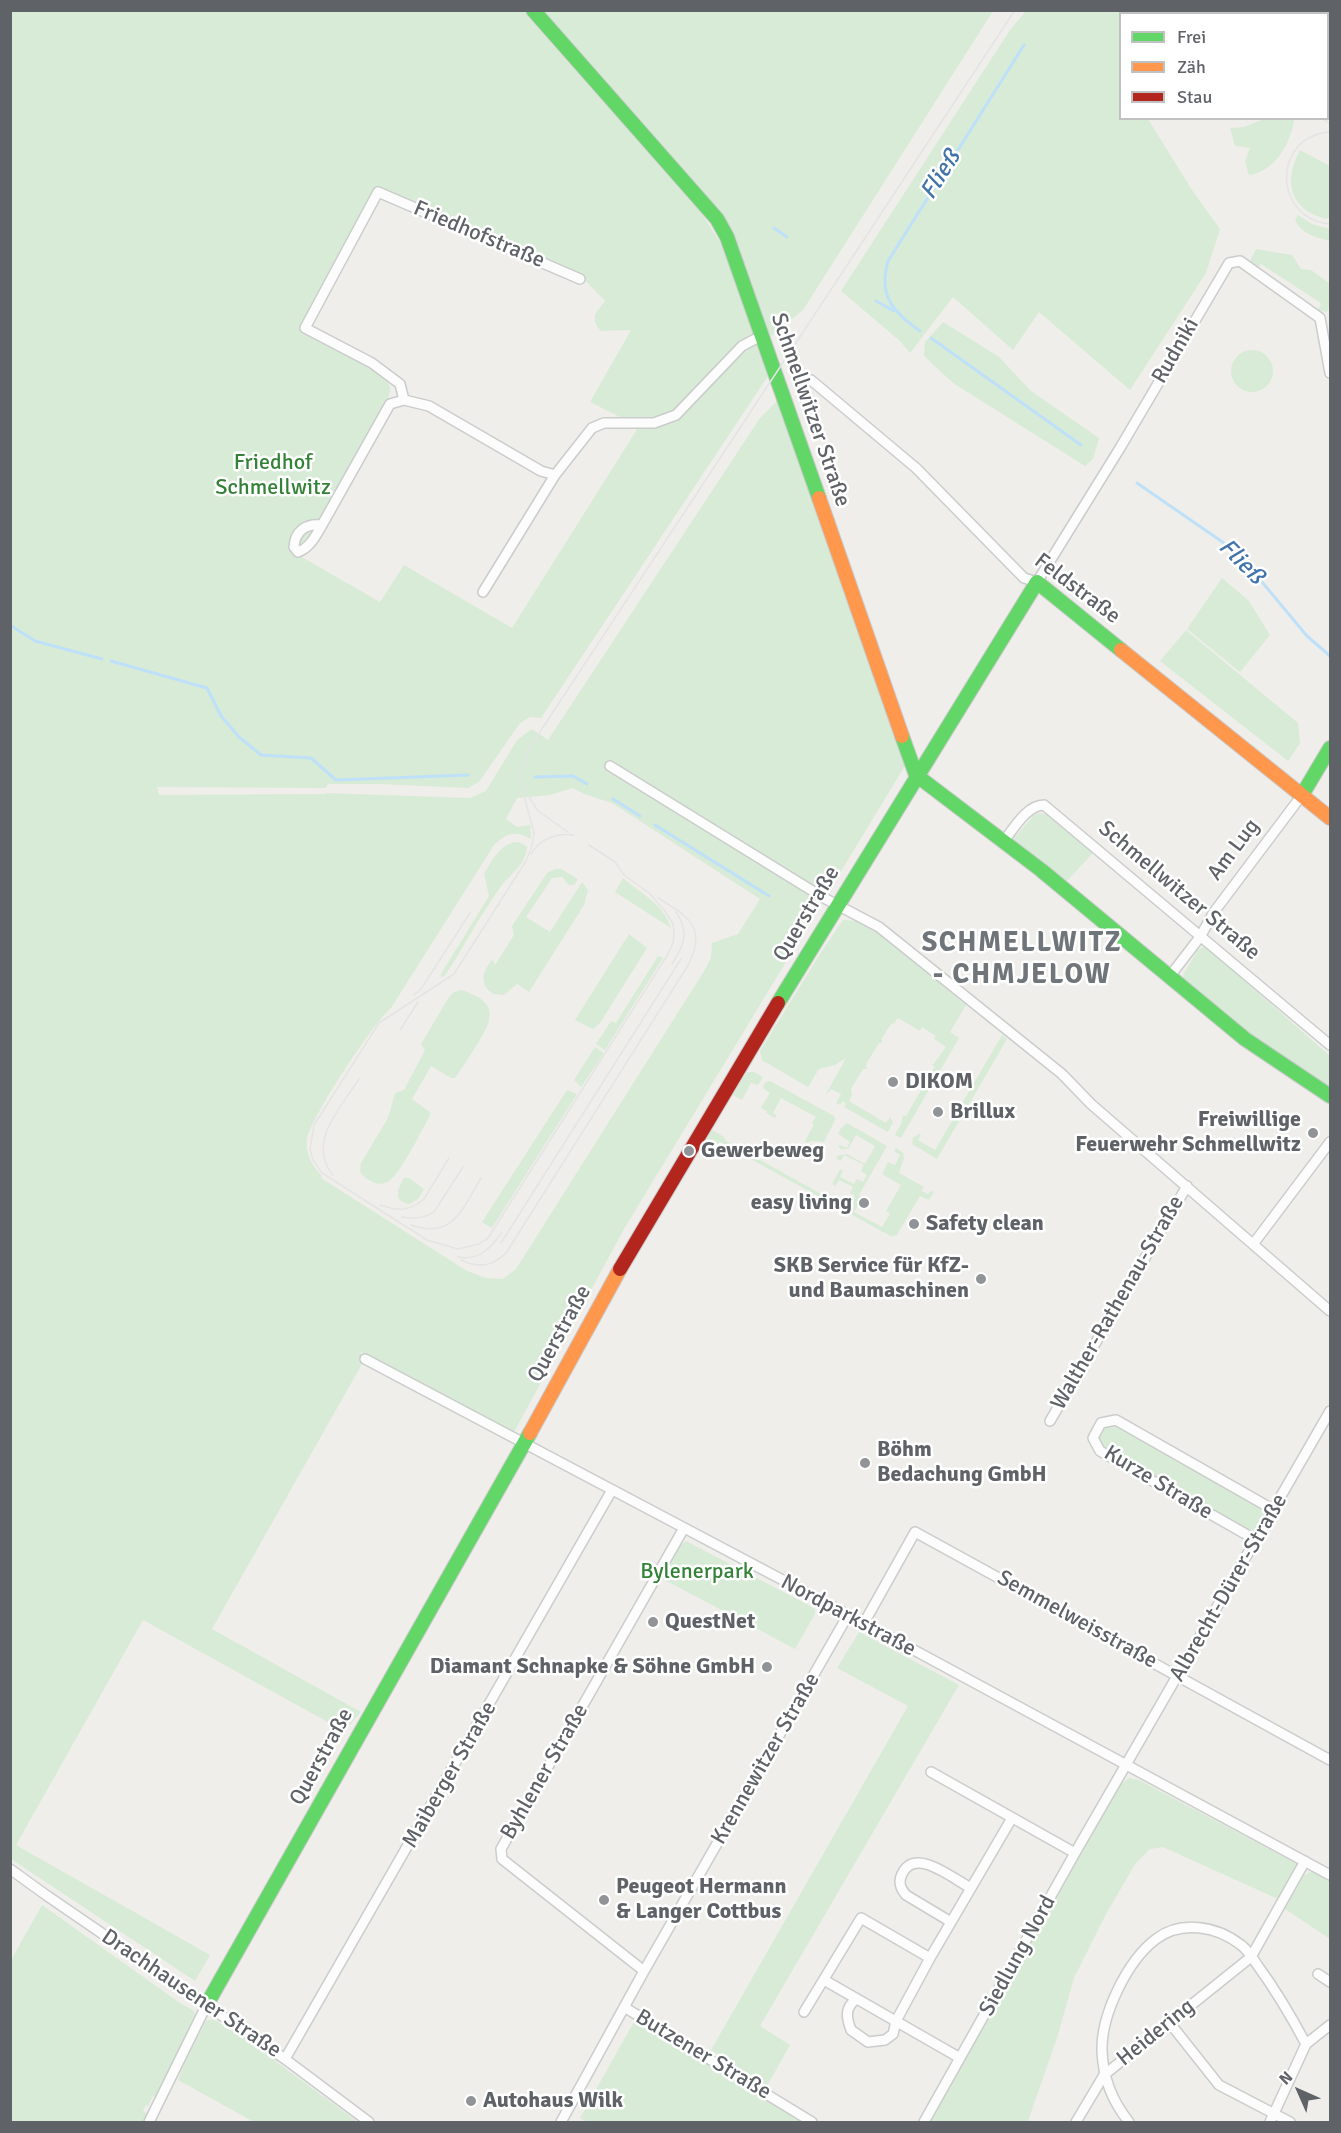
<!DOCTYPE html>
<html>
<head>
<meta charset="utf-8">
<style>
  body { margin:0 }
  #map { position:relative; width:1341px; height:2133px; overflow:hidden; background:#efeeea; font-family:Signika,sans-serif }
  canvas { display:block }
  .frame { position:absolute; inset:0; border:12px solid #5f6368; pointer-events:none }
  .legend { position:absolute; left:1119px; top:12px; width:210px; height:108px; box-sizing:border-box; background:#fff; border:2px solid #bfc1c3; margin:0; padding:8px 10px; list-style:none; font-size:18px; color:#5f6368 }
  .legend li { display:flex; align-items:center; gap:12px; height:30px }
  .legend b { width:30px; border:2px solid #bfc1c3 }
  .north { position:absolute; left:1269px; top:2061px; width:60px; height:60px; -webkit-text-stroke:4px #fff; paint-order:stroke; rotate:315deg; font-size:16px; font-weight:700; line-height:24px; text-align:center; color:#5f6368 }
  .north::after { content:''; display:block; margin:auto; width:21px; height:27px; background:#5f6368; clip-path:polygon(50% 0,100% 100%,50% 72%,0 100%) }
</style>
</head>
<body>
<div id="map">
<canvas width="1341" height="2133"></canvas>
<div class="frame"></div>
<ul class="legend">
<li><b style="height:8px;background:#63d668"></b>Frei</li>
<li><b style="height:8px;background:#ff974d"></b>Zäh</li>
<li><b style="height:8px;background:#b3261e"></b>Stau</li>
</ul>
<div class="north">N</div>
</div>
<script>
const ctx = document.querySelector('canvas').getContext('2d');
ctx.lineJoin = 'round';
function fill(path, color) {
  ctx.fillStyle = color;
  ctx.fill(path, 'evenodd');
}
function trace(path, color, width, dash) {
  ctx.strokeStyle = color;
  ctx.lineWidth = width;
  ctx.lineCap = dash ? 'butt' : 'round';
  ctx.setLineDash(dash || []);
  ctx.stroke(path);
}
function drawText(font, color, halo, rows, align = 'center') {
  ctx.font = font + ' Signika,sans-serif';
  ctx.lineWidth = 5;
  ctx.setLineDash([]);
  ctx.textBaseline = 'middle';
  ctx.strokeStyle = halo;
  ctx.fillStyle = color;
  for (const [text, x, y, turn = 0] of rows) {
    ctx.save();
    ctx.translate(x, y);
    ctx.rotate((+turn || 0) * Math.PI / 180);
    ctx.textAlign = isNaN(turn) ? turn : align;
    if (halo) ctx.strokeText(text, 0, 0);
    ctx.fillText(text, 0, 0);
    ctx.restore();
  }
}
const green = new Path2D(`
  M10,11H523L702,214L720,242L770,373L541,718L530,717L520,723L479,782L468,788L378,784H328L326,788L157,787L159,795L327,794L325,793L470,798L486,791L517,740L532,729L548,740L760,418L777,401L906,764L624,1229L513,1434L361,1352L362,1364L212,1629L361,1712L344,1731L143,1620L16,1845L210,1955L195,1981L11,1859ZM378,186L577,272L605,301C596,313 589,317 601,331L631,330L590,402L620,417L637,421L636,431L512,628L404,565L380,602L300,556L389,396C390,391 391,387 388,383C380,368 318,339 300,329ZM573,788L584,794L612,803L760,899L738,934L712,943L711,957L706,968L516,1269L503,1279L486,1278L467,1271L321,1178L322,1176C312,1166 305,1153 307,1139C311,1117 374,1022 391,1008L494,845C506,833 516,830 531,839L530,825L517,827L506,819L517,798L550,795Z
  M540,11H993L803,310L771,336L765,330L734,238Z
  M1026,11L1157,10L1161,13L1120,14V118L1148,119L1192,190L1220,229L1206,273L1130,390L1039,312L1013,350L953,297L910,353L900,341L841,291L1010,30Z
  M1264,119H1290L1294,120C1291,144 1274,172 1249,175L1245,161L1250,148L1235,146L1230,128L1244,127Z
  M1300,150L1330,166V218L1325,219C1318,216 1308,213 1303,208C1285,190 1290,170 1300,150Z
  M1298,215L1312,224L1330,229V241C1315,237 1304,235 1295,221Z
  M1256,249L1292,255L1301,269L1311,270L1330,284V306L1327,312L1318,310L1321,303L1261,264L1257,269L1249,263Z
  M943,322L998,356L1031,391L1099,438L1093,459L1085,466L953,383L924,356L925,342Z
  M1231 371a21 21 0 1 1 42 0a21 21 0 1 1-42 0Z
  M1222,578L1249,601L1270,635L1240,672L1187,629Z
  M1186,630L1298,723L1300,743L1288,761L1160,661Z
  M1039,813L1047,814L1093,853L1064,884L1015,843L1014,838L1034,815Z
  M514,842L521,843L527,847C526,864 512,873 502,885C481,913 465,945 446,974L441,978V974L489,896L484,874C492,861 498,847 514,842Z
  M555,869H561L578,879L574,885H569L562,877L552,878L526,917L550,932L582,882L588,890L584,905L529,992L517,984L504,995L493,994C478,982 483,973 492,959L495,965L514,935L512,926L543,879L548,872Z
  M623,878C641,894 663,903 671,928L615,892Z
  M843,920L858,921L874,929L966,1005L950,1032L959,1038L901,1138L895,1135L901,1124L903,1115L906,1116L935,1066H932L946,1047L934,1039L936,1036L922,1027L920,1031L898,1018L894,1023L891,1024L882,1038V1043H879L866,1064L867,1069H863L851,1089L852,1095L849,1101L886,1123L890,1117L893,1122L888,1132L844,1107L846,1104L843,1101L840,1105L836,1103L841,1094L831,1089L825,1096L846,1058L835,1065L819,1069L808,1087L765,1062L762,1060L760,1051L820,954Z
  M629,934L647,948L600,1023L593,1029L575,1020Z
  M1203,947L1207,948L1330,1056V1091L1247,1034L1183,981V975L1198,950Z
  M658,956L663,958L605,1050L596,1044L611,1021L616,1023Z
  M462,990C499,1003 494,1018 476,1046C469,1057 462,1068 455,1078H451L431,1066L412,1099L431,1113C423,1128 401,1173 389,1181C379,1188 366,1180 360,1172L361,1163L388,1118L395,1093L404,1090L425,1050L421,1044L449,997L454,992Z
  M1002,1035L1007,1039L937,1159L912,1144L913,1138L919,1134L921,1135L918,1140L935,1150Z
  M595,1047L604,1053L581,1087L574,1080Z
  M747,1072H754L763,1077L758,1085L751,1083L742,1100L733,1095Z
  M770,1081L834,1116L835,1120L824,1142L812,1141L806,1143L805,1141L814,1124L812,1123L816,1117L781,1098L773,1113L777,1115L775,1118L766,1113L767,1111L761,1108L770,1093L764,1089L763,1086L766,1082Z
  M567,1090L577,1094L492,1228L482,1222Z
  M847,1123L887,1146L859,1195L862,1198L854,1212L882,1227L890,1214L886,1211L901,1185L882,1174L888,1162L895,1165L900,1155L894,1151L896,1148L903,1153L904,1158L899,1173L924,1187L922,1191L928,1194L931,1191L934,1192L929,1200L920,1196L896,1236L894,1235L892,1237L720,1142L714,1147L705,1142L712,1130L724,1137L726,1141L843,1206L846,1201L851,1203L855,1196L850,1193L853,1187L839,1180L835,1186L832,1184L840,1169L843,1171L840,1177L854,1184L857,1179L863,1182L867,1175L861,1171L864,1165L844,1155L841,1161L837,1159V1156L847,1154L865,1164L875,1146L856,1135L848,1149H841L838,1146L840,1145L847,1148L850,1142L838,1134L841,1128Z
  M404,1178H409L424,1189L418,1199L410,1204C393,1202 397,1189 404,1178Z
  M1116,1427L1269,1512L1255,1536L1103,1450L1098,1439L1105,1428Z
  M686,1541L812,1607L815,1610V1614L795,1649L661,1578L679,1547Z
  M859,1632L959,1685L760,2026L790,2045L767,2086L711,2050L908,1706L837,1668Z
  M1129,1778L1139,1780L1297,1864L1278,1899L1163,1847L1150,1849L1135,1864L1105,1916L1074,1978L1057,2038L1028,2121L930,2122L1121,1784Z
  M1311,1872H1318L1330,1880V1939L1285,1909L1304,1875Z
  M42,1905L180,2003L194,2011L195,2016L156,2097L153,2096L148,2106L146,2105L143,2111L148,2114L144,2122H11V1960Z
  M636,2018L802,2122H587L580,2118Z
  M213,2019L248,2041L358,2122H254L178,2080L184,2064L206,2021Z`);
const stream = new Path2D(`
  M774,228L787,237
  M876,301L894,311
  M920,331C893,312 878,296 888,261L1024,45
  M931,338L1081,445
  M1137,483L1237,552L1307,636L1330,656
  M10,625L35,641L102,659
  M111,661L207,688L221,716L239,737L261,755L311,758L336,780L468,775
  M535,777L573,776L587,784
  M613,799L640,816
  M655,825L769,896`);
const street = new Path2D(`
  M1314,14V10
  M1328,33L1330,34
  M811,380L916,468L1024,578L1037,582L1120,448L1229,263L1240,261L1320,318L1330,373
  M404,400L400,384L372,363L305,328L378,192L580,279
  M404,400L429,406L541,471L555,475L592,428L604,423H654L676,415L742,346L761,336
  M322,525C306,523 295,531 294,547L298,552C310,548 316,535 322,525L390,404L404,400
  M483,592L555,475
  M610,766L824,898L879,927L1062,1074L1091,1104L1330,1311
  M1004,841C1014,828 1027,805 1044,805L1330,1045
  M1170,976L1200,937L1214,912L1302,795
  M1254,1243L1330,1142
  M365,1359L864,1623L1330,1875
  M1050,1421L1187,1186
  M1256,1540L1100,1451L1093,1438L1101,1423L1116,1420L1274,1510
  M864,1623L915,1532L1330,1760
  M931,1772L1075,1853
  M10,1869L46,1895L285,2059L369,2122
  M951,1922L906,1895C900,1888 898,1882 902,1874C915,1846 953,1879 971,1888
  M644,1971L502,1859L501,1849L684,1528
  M1318,1974L1330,1982
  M824,1980L960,2058
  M856,1999C845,2008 846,2017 851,2030L868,2042L885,2040L893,2034L896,2021L930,1958L1012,1818
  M624,2007L812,2122
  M804,2012L861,1918L930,1958
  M1169,2022L1219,2085L1290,2122
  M285,2059L612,1490
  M149,2122L207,2004
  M561,2122L644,1971L848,1615
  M924,2122L1075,1853L1330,1411
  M1076,2122L1104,2075L1251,1957L1305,1861
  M1129,2122C1112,2101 1103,2079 1102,2051C1101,2015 1127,1961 1156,1939C1181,1920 1217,1926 1241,1945C1248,1950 1253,1959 1258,1966C1277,1992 1291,2016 1306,2044
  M1270,2122L1306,2044L1330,2025`);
const fast = new Path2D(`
  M533,10L717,219L727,237L819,498
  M902,736L916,775L1041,870L1245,1039L1330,1096
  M1302,795L1330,748
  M778,1003L1037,582L1121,650
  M207,2004L530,1433`);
const slow = new Path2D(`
  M819,498L902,736
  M1121,650L1330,818
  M530,1433L620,1269`);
const jam = new Path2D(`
  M620,1269L778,1003`);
const tram = new Path2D(`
  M1173,10L1178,14
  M1322,118L1330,124
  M1330,132C1272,136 1272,218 1330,224
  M529,797L538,811L568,832
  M589,845L615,862L624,875L649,893L665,911L673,924L674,932L673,943L668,954L488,1238L479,1244L458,1249L427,1240L322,1173L313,1160L310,1149L314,1125L379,1023L454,974L526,861L532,846L534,833L523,792L521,774L526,756L530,747L1015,10
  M531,854C541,838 556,833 574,835
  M672,964C684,945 690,932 676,912
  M414,995L421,989L470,913
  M400,1030L418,1002
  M333,1175C306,1143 341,1107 359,1079
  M380,1205C397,1211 409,1212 424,1199L449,1158
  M402,1217C414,1219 425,1218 434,1212L463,1167
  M411,1225C453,1240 463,1208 481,1178
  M501,1243L681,959
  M458,1257C479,1261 491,1248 502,1232
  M461,1260C478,1268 492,1267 506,1253L687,967C708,929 690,917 658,898`);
const markers = [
  [893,1082,6,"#919496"],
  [938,1112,6,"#919496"],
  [1313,1133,6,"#919496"],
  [689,1151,6,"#919496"],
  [864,1203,6,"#919496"],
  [914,1224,6,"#919496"],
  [981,1279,6,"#919496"],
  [865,1463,6,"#919496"],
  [653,1622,6,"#919496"],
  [767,1667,6,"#919496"],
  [604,1900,6,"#919496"],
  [471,2101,6,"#919496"]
];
const streetNames = [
  ["Friedhofstraße",479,235,23],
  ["Rudniki",1176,351,-60],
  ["Schmellwitzer Straße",810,410,71],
  ["Feldstraße",1077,589,37],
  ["Am Lug",1234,850,-53],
  ["Schmellwitzer Straße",1179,891,40],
  ["Querstraße",807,914,-59],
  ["Walther-Rathenau-Straße",1118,1303,-60],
  ["Querstraße",560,1334,-61],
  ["Kurze Straße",1158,1483,31],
  ["Albrecht-Dürer-Straße",1229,1588,-60],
  ["Nordparkstraße",848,1616,28],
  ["Semmelweisstraße",1077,1620,29],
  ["Querstraße",322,1757,-61],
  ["Krennewitzer Straße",766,1759,-60],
  ["Byhlener Straße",545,1772,-60],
  ["Maiberger Straße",450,1775,-60],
  ["Siedlung Nord",1018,1956,-61],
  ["Drachhausener Straße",191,1994,34],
  ["Heidering",1156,2033,-39],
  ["Butzener Straße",703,2055,31]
];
const parkNames = [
  ["Friedhof",273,463],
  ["Schmellwitz",273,488],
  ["Bylenerpark",697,1572]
];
const poiNames = [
  ["DIKOM",905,1082],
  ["Brillux",950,1112],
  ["Freiwillige",1301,1120,"right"],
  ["Feuerwehr Schmellwitz",1301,1145,"right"],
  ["Gewerbeweg",701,1151],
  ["easy living",852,1203,"right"],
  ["Safety clean",926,1224],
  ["SKB Service für KfZ-",969,1266,"right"],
  ["und Baumaschinen",969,1291,"right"],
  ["Böhm",877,1450],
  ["Bedachung GmbH",877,1475],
  ["QuestNet",665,1622],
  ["Diamant Schnapke & Söhne GmbH",755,1667,"right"],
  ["Peugeot Hermann",616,1887],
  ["& Langer Cottbus",616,1912],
  ["Autohaus Wilk",483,2101]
];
const waterNames = [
  ["Fließ",941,175,-58],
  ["Fließ",1241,562,45]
];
const districtNames = [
  ["SCHMELLWITZ",1022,944],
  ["- CHMJELOW",1022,976]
];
fill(green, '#d8ebd6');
trace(stream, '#bfe0f9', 3);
trace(street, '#cbcccc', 12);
trace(fast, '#cacacb', 16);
trace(slow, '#cacacb', 16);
trace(jam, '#cacacb', 16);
trace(street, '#fdfcfc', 9);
trace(fast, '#63d668', 14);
trace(slow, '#ff974d', 14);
trace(jam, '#b3261e', 14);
trace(tram, '#e4e4e4', 1.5);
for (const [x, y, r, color] of markers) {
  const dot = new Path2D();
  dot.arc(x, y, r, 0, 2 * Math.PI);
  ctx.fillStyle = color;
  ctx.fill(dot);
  trace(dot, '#fff', 2);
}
drawText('22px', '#5f6368', '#fff', streetNames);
drawText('22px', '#348238', '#fff', parkNames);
drawText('bold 22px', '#5f6368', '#fff', poiNames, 'left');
drawText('italic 24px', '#4174aa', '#fff', waterNames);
ctx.letterSpacing = '1.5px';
drawText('bold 28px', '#70757a', '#fff', districtNames);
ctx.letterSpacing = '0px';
</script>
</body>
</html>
